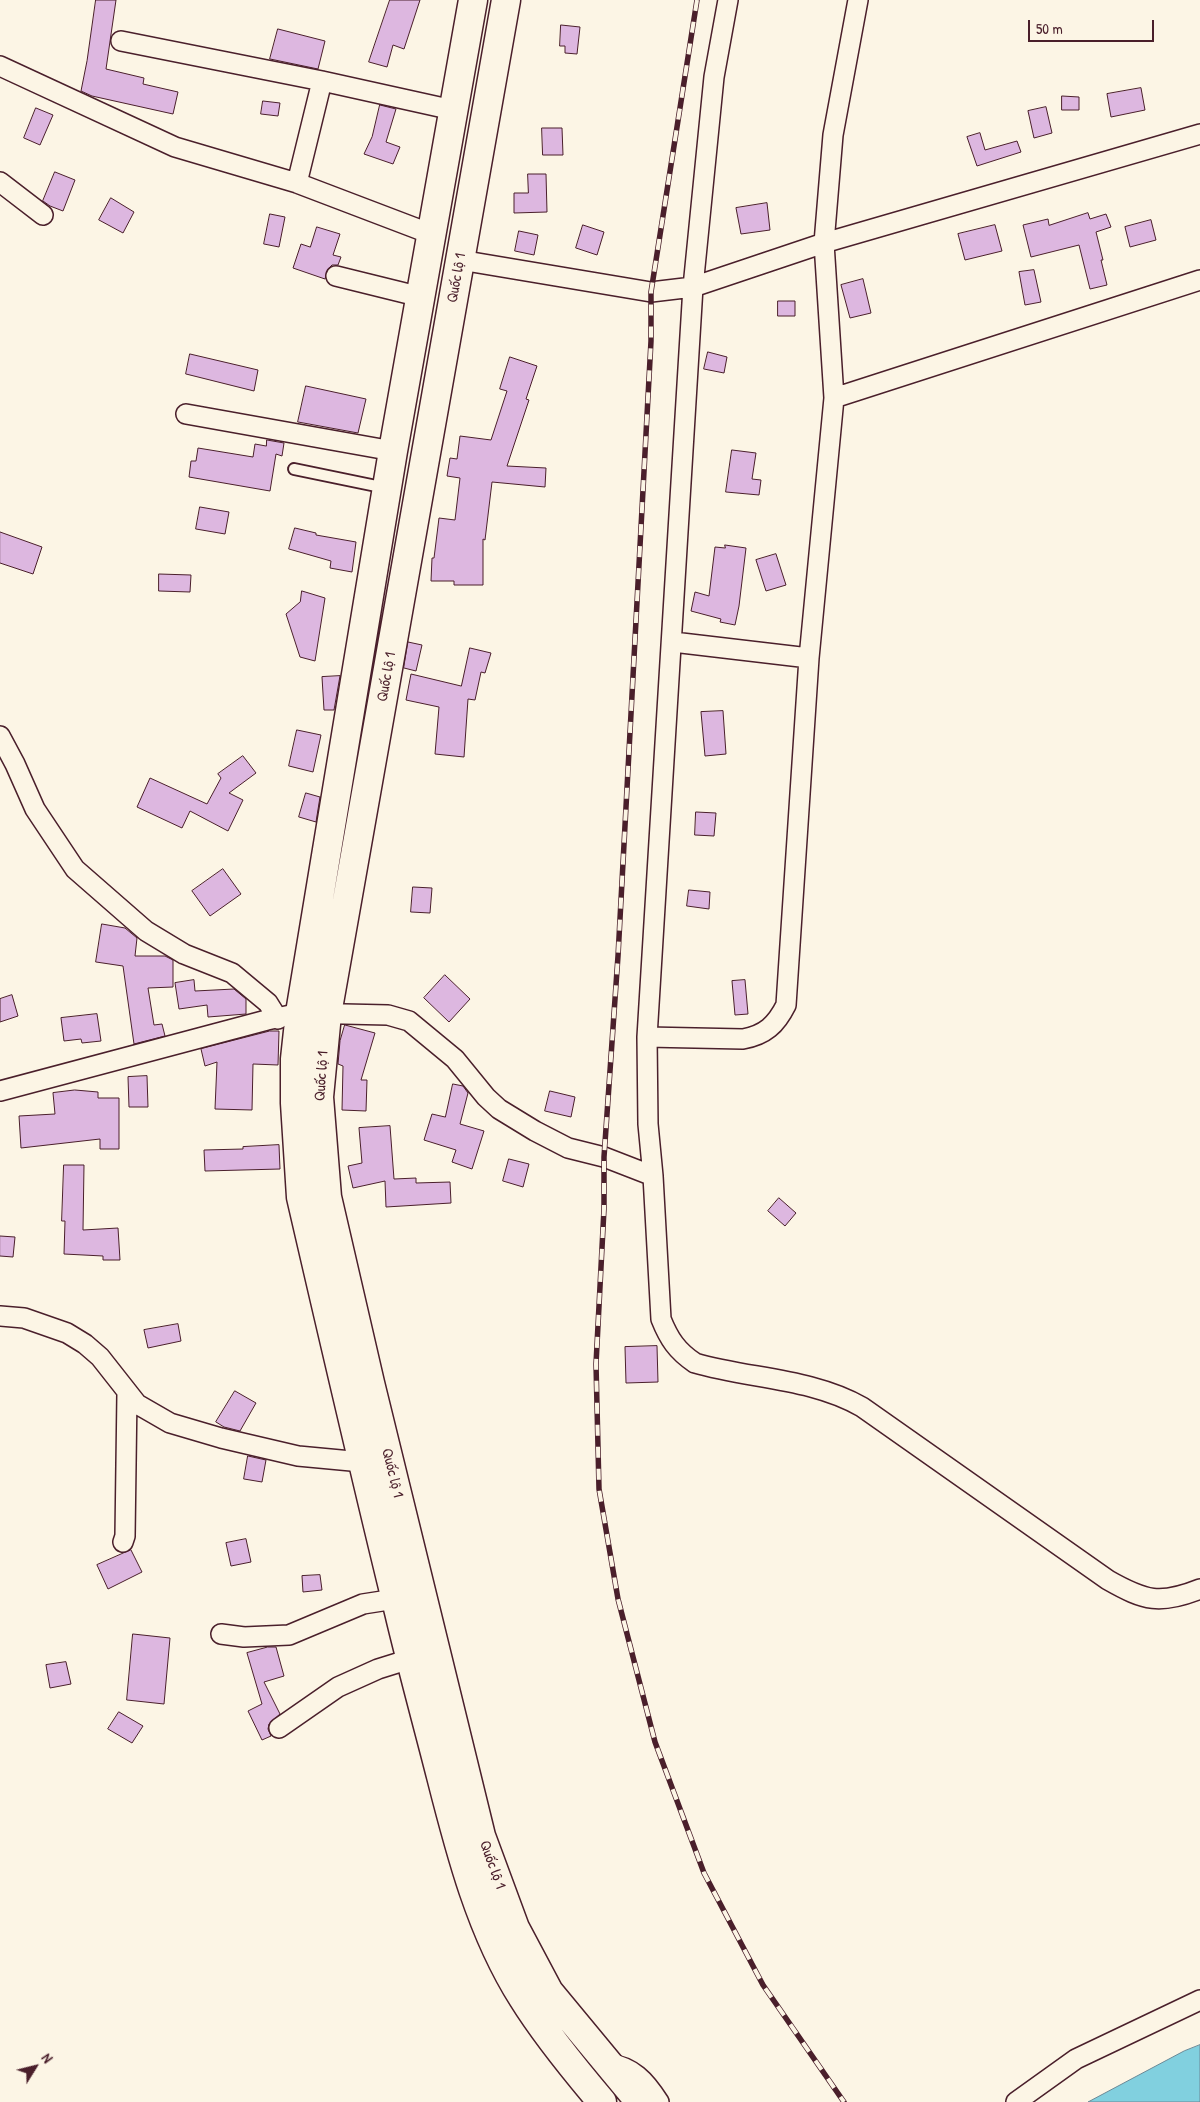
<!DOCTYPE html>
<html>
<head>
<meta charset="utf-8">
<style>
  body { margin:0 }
  #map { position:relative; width:1200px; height:2102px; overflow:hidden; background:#fcf5e5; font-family:"Patrick Hand",sans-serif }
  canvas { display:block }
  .north { position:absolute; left:10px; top:2042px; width:50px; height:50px; -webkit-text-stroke:4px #fcf5e5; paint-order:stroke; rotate:54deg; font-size:14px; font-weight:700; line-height:20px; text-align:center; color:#4a1f2b }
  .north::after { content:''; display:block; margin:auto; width:18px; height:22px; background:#4a1f2b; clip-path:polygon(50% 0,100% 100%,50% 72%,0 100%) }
  .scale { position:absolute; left:1028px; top:20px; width:126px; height:22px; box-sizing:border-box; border:2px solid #4a1f2b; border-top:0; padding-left:6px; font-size:15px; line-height:18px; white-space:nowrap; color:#4a1f2b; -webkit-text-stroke:4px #fcf5e5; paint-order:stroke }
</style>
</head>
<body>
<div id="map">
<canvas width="1200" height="2102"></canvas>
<div class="north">N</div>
<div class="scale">50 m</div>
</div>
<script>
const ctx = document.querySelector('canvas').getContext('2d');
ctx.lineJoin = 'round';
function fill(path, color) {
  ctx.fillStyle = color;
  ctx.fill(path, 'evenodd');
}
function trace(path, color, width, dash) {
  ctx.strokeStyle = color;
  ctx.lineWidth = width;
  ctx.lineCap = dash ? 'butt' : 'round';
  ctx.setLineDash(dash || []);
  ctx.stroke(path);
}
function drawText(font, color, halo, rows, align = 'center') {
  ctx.font = font + ' "Patrick Hand",sans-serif';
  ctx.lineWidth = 4;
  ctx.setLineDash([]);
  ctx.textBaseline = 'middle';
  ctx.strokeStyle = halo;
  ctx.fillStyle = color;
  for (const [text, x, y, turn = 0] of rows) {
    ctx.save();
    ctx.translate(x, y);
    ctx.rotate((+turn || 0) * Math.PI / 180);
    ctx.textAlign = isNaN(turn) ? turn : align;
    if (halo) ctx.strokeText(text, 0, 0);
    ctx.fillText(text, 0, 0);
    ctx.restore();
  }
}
const water = new Path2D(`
  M1200,2045V2102H1088L1184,2051Z`);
const building = new Path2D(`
  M96,0H116L106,69L144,78L143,84L178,92L173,114L92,96L81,91L87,61Z
  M390,0H420L404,49L393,45L387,67L369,62Z
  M561,25L580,27L577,54L565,53V46H560Z
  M278,29L325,41L318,69L270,59Z
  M1141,88L1145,110L1111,117L1107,94Z
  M1062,96L1079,97V110H1062Z
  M263,101L280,103L278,116L261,114Z
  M380,105L396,109L386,142L400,147L393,164L364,154L372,137Z
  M1046,107L1052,133L1034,138L1028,111Z
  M36,108L53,115L40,145L24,138Z
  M542,128H562L563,155H543Z
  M980,133L985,150L1017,141L1021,152L977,166L967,137Z
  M55,172L75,180L63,211L50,206L43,201Z
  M528,174H546L547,212L514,213V193H528Z
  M111,198L134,212L123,233L99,220Z
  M767,203L770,230L741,234L736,208Z
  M1088,213L1090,219L1106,214L1111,227L1096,232L1103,260H1101L1107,285L1090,289L1079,245L1031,257L1023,225L1048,219L1049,225Z
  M270,214L285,217L279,247L264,244Z
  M1151,220L1156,240L1130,247L1125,227Z
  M583,225L604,232L597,255L576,248Z
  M995,225L1002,251L965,260L958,234Z
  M317,227L340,234L333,255L341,257L338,265H332L328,269L325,279L293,268L301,244L310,247Z
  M519,231L538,235L534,255L515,251Z
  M1034,270L1041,302L1025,305L1019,272Z
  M863,279L871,313L850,318L841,285Z
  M778,301H795V316H778Z
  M708,352L727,357L724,373L704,369Z
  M190,354L258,370L254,391L186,374Z
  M510,357L537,366L526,399L529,400L507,466L546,468L545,487L492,482L485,540L483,539V585H454V581H431L432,558H434L439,518L455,520L460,478L447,476L450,458L457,459L460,436L491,440L507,391L500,389Z
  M306,386L366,399L358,433L298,422Z
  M267,440L284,443L282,456L276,454L270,491L189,477L191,461H196L198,448L253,457L255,444L266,446Z
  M732,450L756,453L752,479L761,480L759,495L726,492Z
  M200,507L229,512L225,534L196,529Z
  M295,528L316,533V535L356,542L352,572L330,568L331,561L289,549Z
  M0,532L42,547L33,574L0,563Z
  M725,545L746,548L739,606L735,625L720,622L721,619L691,611L695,592L709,596L715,547L725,548Z
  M776,554L786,585L766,591L756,560Z
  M159,574L191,575L190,592L159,591Z
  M302,591L325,598L315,661L300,657L286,614L300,602Z
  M408,642L422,645L416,671L404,668Z
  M470,648L491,653L485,673L481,672L475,700L468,699L464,757L435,754L439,707L406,700L411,674L461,686Z
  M340,676L334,710H324L322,677Z
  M723,711L726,754L705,756L701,712Z
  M297,730L321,735L313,772L289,766Z
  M243,756L256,773L229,793L243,800L228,831L190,811L182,828L137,807L150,778L207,804L221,778L218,774Z
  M306,793L320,797L316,822L299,817Z
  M696,812L716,813L714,836L695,835Z
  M223,869L241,894L210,916L192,891Z
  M413,887L432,888L430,913L411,912Z
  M689,890L710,892L709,909L687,906Z
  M102,924L125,928L137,938L135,956H165L173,960V987L148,988L154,1025L162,1024L165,1036L134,1044L123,966L96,962Z
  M445,975L470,999L449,1022L424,998Z
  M194,980L195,991L234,989L246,999V1014L208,1017L207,1005L179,1009L175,983Z
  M745,980L748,1014L735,1015L732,981Z
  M12,995L18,1016L0,1022V999Z
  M97,1014L101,1041L82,1043L81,1039L64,1041L61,1018Z
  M345,1025L375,1033L361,1080H367L366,1111L342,1110L343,1066L338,1064L340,1041Z
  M270,1031H279L278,1065L253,1064L252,1110L215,1109L217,1062L205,1066L201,1049Z
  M147,1076L148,1107H129L128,1077Z
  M453,1084L463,1086L468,1093L460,1124L484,1131L472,1169L452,1162L456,1150L424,1140L432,1114L445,1117Z
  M75,1090L98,1092V1098H119V1149H100V1139L21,1148L19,1116L55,1114L53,1093Z
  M550,1091L575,1097L571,1117L545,1111Z
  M390,1126L394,1179L416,1178V1183L450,1182L451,1203L386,1207L385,1181L353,1188L348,1166L362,1163L359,1128Z
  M279,1145L280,1169L205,1171L204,1150L243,1149V1147Z
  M509,1159L529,1164L523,1187L503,1181Z
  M64,1165H84L83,1230L118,1228L120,1260H103V1256L64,1254L65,1221H62Z
  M779,1198L796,1213L785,1226L768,1211Z
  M0,1236L15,1237L13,1257L0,1256Z
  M178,1324L181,1341L148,1348L144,1330Z
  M657,1346L658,1382L626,1383L625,1347Z
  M235,1391L256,1403L240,1431L224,1427L216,1422Z
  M248,1456L266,1460L262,1482L244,1479Z
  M246,1539L251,1562L231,1566L226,1543Z
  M131,1550L142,1572L108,1589L97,1565Z
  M320,1575L322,1590L303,1592L302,1576Z
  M133,1634L170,1638L164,1704L127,1700Z
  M268,1647H276L284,1676L264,1682L280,1714L269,1724L268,1729L271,1736L262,1740L248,1711L262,1704L247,1653Z
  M66,1662L71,1684L50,1688L46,1665Z
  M119,1712L143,1726L132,1743L108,1729Z`);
const lane = new Path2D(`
  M294,469L386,488`);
const street = new Path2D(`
  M728,0L714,77L693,287L647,1037L648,1124L653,1176L661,1319C669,1339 677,1351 695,1363C750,1379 811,1378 862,1407L1108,1580C1145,1601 1160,1605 1200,1589
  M121,41L322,81L453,110
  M0,66L175,147L297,183L431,234
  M0,182L43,215
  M297,183L322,81
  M460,260L651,292L693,287L824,243L1200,134
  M336,276L421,297
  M834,398L1200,280
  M186,414L393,451
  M673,642L809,658
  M0,736L15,764L35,809L75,869L146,931L184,954L232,973L268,1003L278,1019
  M647,1037L743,1039C765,1035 776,1025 786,1005L809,658L834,398L824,243L833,135L858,0
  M0,1091L267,1020L300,1013L388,1015L409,1021L455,1059L486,1097L499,1109L535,1131L568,1148L604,1157L653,1176
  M0,1316L24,1318L67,1333L85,1344L100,1357L137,1404L170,1423L221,1438L298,1456L362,1462
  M123,1542L125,1536L127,1393
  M221,1634L244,1637L289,1635L363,1604L395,1599
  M279,1728L338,1687L378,1669L410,1659
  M607,2063C633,2067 645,2080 659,2102
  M1016,2102L1076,2059L1200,2000`);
const highway = new Path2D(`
  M473,0L393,451L300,1013L295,1059V1103L301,1197C333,1335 365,1474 399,1612C412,1667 427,1721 441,1776C460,1851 481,1932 523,1998C546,2035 574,2069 602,2102
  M506,0L327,1014L319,1097L327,1197L370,1383L481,1836L515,1928L549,1992L640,2102`);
const rail = new Path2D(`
  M697,0L651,292V341L618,956L604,1157V1209L596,1364L599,1489L618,1599L655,1742L704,1873L763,1985L844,2102`);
const streetNames = [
  ["Quốc lộ 1",457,278,-80],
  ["Quốc lộ 1",387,677,-80],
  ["Quốc lộ 1",322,1076,-86],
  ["Quốc lộ 1",392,1473,76],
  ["Quốc lộ 1",492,1865,70]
];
fill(water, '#81d0df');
trace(water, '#6b8997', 1);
fill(building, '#ddb7e0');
trace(building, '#4a1f2b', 1);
trace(lane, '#4a1f2b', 14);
trace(street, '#4a1f2b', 22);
trace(highway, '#4a1f2b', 31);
trace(lane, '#fcf5e5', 10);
trace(street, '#fcf5e5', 19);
trace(highway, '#fcf5e5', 28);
trace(rail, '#4a1f2b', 5.5);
trace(rail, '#fcf5e5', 4, [11]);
drawText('15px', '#4a1f2b', '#fcf5e5', streetNames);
</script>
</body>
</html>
